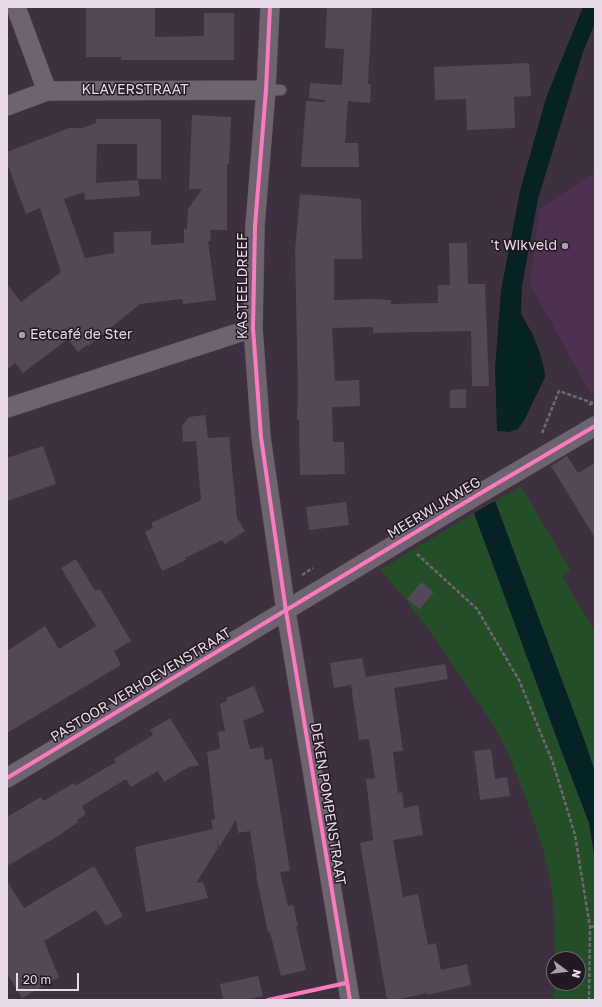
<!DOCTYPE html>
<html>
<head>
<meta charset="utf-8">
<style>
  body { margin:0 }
  #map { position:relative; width:602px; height:1007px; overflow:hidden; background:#3e3040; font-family:"Golos Text",sans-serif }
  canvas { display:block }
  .frame { position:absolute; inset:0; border:8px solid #e9d8e9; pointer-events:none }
  .north { position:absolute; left:546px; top:951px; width:40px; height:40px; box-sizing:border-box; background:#241824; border:1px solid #736573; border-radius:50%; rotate:105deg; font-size:11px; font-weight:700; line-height:16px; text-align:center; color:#e9d8e9 }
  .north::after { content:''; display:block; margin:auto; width:14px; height:18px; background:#ad9dae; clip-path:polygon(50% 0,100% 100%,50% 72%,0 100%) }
  .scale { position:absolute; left:16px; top:973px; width:63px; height:18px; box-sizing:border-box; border:2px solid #e9d8e9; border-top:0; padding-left:5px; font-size:12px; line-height:14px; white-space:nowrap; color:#e9d8e9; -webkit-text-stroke:3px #241824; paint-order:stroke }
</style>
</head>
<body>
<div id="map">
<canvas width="602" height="1007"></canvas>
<div class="frame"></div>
<div class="north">N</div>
<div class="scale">20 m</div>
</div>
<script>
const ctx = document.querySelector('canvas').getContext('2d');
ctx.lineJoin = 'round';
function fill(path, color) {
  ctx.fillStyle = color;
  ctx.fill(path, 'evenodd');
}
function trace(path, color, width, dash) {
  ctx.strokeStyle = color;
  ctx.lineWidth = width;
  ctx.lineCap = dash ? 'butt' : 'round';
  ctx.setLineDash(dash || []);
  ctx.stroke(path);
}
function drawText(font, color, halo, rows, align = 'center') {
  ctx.font = font + ' "Golos Text",sans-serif';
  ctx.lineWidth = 3;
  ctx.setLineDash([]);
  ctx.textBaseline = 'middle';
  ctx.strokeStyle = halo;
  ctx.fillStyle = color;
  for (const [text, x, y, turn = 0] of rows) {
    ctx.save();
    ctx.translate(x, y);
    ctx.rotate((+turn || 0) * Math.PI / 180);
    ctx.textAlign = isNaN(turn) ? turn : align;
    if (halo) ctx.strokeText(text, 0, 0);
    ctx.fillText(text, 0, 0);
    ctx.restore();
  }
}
const built = new Path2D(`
  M595,173V392L591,394L530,284L540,208Z`);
const green = new Path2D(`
  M521,486L571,571L562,576L595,632V772L585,742L495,501Z
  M474,513L560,747L589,823L595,860V1000H554V983H578V959H555L554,913L550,878L543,849L527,801L508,753L493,724L437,641L403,596L380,570Z`);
const water = new Path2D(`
  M583,7H595V23L583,52L538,199L522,286L521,314L532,333L539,350L544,368L545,377L525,419L518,429L509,432L497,431L495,368L501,291L520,191L546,98Z
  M495,501L585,742L595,772V860L589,823L560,747L474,513Z`);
const building = new Path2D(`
  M86,7H155V37L204,36V13H234V60H121V57H86Z
  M327,7L372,8L368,84H371L370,103L348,101L345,143H358L359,167H301L306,101L325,102V100L309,98L310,83L342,85L344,49L325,48Z
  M529,63L531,96L514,97L515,128L467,130L466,99L435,100L434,67Z
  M192,115L231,117L229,164H227V230H210L211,241H208L216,300L183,304L182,299L140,304L102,335L88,346L87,345L78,352L68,339L23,373L15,363L7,370V284L21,302L61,272L40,208L26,214L7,163V152L69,128H82L96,123V119H161V179H137V144H97L96,183L138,180L140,196L85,200L84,192L64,199L85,258L114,253V232L151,231V245L184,243V229H187L188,209L202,189H189Z
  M300,194L361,199L362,259H334V300L375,299L391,300V304L438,303V285H450L449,243H467L468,284H485L489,386H472L471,331L373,333V327L332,328L335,381L359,380L360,406L332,407L333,442H344L345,474L300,475L299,420H297L298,392L295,251Z
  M466,389V408H450V390Z
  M205,415L208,438L229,437L237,518L245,531L225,544L222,540L185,558L186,560L162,571L145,532L153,528L151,523L201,500L196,441L183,442L182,426L189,417Z
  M43,446L56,484L7,501V458Z
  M567,456L578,473L595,463V538L551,466Z
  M346,502L349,525L309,530L306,507Z
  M76,559L95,591L100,589L131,641L114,651L121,665L7,733V651L45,626L59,649L96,626L61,568Z
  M421,582L434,592L420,609L407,599Z
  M362,658L366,677L445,664L448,679L394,688L403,751L393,752L398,793L402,792L404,808L418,805L423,835L393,840L403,897L418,894L428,945L436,943L441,970L467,964L471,985L427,995V993L396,1000H387L360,843L373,840L366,779L375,778L369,739L359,740L351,685L334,688L330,663Z
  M254,686L264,712L243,721L250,749L263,747L265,760L272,759L290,871L280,872L288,906L293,905L298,926H296L306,970L281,976L270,932H268L256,875H257L250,831L238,833L236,820L219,847L216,837L218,848L196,883L203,882L208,898L146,912L135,847L213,829L211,820L215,819L207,752L220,749L218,732L225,731L220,704L227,701L226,698Z
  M170,718L199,765L189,767L164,782L158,771L131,787L126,779L82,806L86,814L77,820L78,822L55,838L7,866V817L41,797L43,801L74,783L75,786L116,762L114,759L153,735L150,730Z
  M491,749L495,779L507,777L510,796L480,800L474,751Z
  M94,866L123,916L106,926L96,910L44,941L59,977L22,998L7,973V881L24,908Z
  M258,976L263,996L245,1000H223L220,984Z`);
const path = new Path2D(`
  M589,405L595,402
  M542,433L559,391L593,403
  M417,554L477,609L519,680L553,763L575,835L590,927L589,1000
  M302,575L313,568
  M590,927L595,926`);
const service = new Path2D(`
  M266,90H281`);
const minor = new Path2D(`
  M16,7L47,91
  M270,7L266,90L255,226L253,328L261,437L286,611L350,1000
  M7,106L47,91L266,90
  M7,408L253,328
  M7,778L474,497L595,426`);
const cycleway = new Path2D(`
  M270,7L266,90L255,226L253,328L261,437L286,611L350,1000
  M7,778L474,497L595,426
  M268,1000L346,983`);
const markers = [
  [565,246,4,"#ad9dae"],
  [22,335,4,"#ad9dae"]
];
const streetNames = [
  ["KLAVERSTRAAT",135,90],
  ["KASTEELDREEF",243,286,-90],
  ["MEERWIJKWEG",434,508,-31],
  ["PASTOOR VERHOEVENSTRAAT",141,685,-31],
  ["DEKEN POMPENSTRAAT",328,804,81]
];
const poiNames = [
  ["'t Wikveld",557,246],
  ["Eetcafé de Ster",30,335,"left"]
];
fill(built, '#4e3150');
fill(green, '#234e27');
fill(water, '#062227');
fill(building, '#53475a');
trace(service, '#584c59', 12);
trace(minor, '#584c59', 20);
trace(path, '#716671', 2.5, [4, 2]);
trace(service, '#6e646f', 10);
trace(minor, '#6e646f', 19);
trace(cycleway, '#fd7abc', 4);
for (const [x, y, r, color] of markers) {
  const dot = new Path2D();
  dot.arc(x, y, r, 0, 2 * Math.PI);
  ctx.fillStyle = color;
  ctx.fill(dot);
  trace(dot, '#241824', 1.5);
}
drawText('14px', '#e9d8e9', '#241824', streetNames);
drawText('14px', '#e9d8e9', '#241824', poiNames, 'right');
</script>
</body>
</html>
